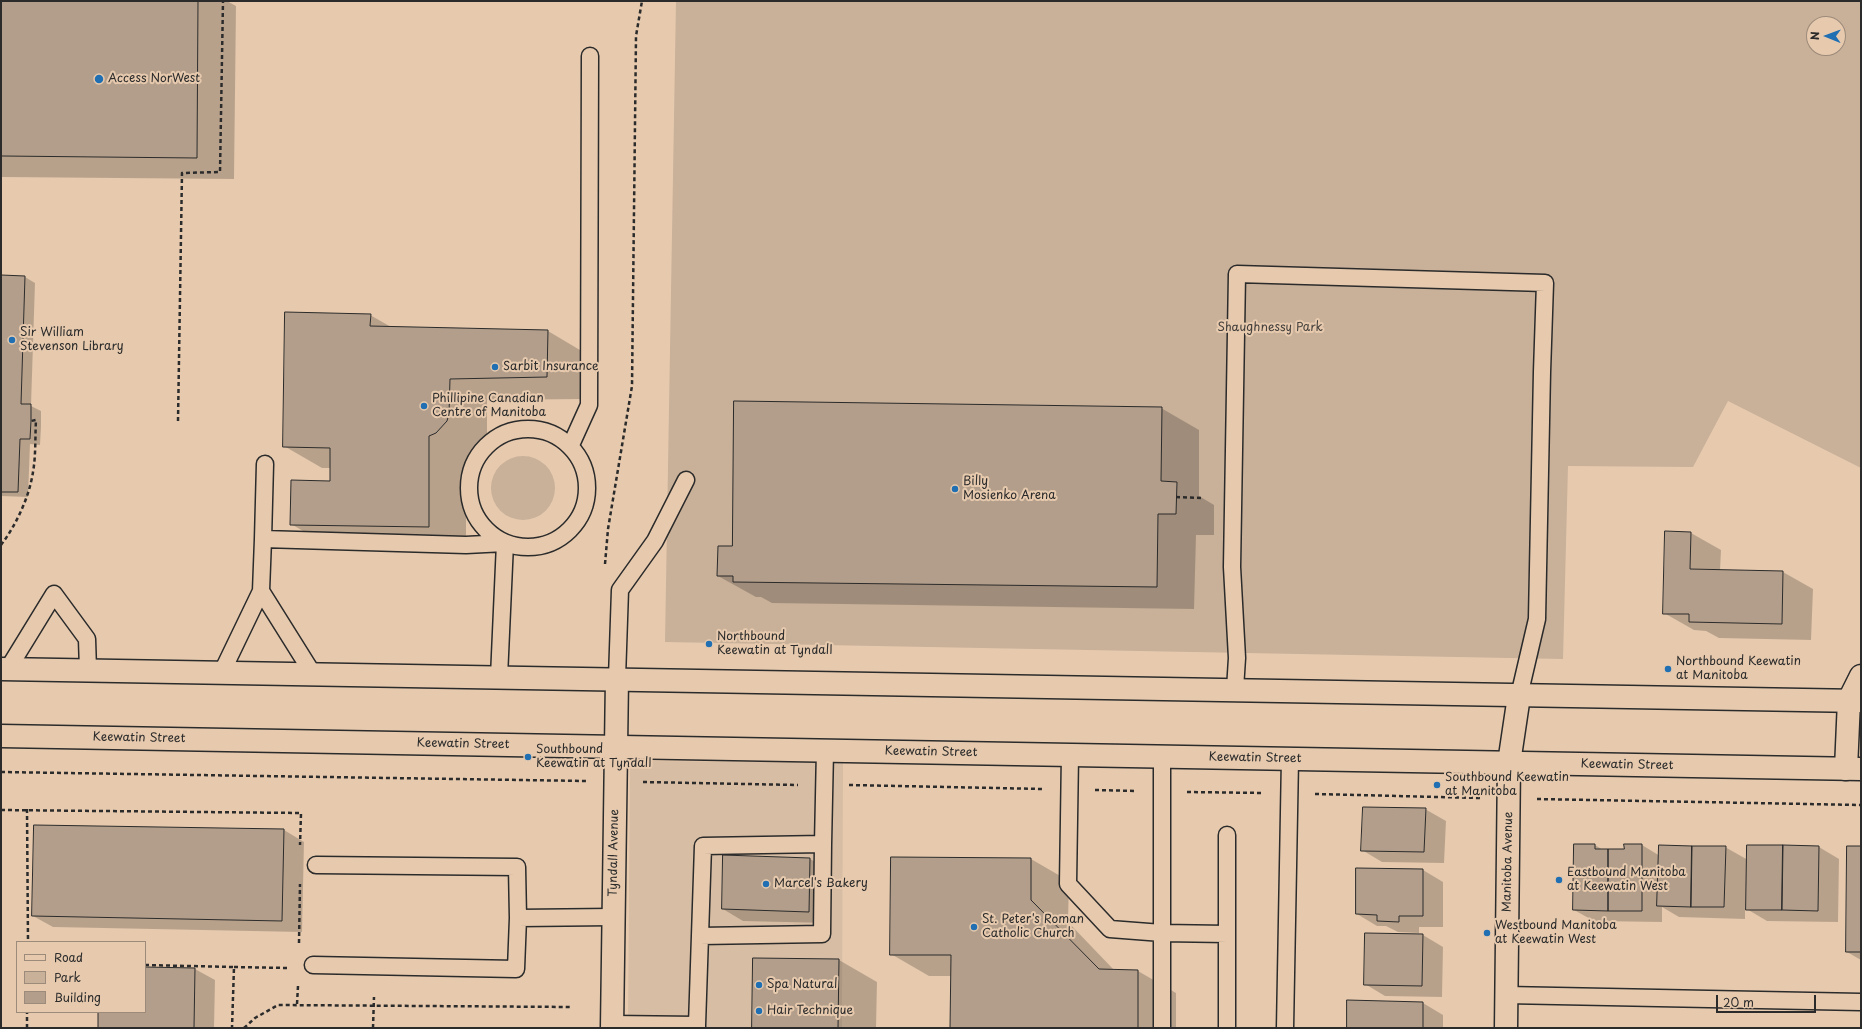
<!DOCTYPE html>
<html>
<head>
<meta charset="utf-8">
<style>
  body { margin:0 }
  #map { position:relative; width:1862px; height:1029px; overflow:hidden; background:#e7caae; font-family:"Playpen Sans",sans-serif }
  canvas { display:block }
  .frame { position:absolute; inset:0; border:2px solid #2b2b2b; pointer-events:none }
  .legend { position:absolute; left:16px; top:941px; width:130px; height:72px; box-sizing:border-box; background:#e7caae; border:1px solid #9c8a7a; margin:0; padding:5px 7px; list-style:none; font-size:12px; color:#2b2b2b }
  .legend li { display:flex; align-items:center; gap:8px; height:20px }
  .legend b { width:20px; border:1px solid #9c8a7a }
  .north { position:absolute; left:1806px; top:16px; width:40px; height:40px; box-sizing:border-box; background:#e7caae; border:1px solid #9c8a7a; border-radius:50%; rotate:271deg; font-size:11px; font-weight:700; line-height:16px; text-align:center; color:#2b2b2b }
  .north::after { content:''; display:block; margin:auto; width:14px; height:18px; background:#1f6fb2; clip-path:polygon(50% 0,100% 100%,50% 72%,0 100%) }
  .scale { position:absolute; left:1716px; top:995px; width:100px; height:18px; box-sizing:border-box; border:2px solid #2b2b2b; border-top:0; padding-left:5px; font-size:12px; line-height:14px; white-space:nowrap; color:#2b2b2b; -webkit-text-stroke:3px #e7caae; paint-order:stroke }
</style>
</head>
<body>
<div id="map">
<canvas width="1862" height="1029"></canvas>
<div class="frame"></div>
<ul class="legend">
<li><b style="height:5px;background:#e7caae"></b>Road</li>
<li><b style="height:11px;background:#c8b099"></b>Park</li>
<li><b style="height:11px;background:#b29e8a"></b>Building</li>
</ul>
<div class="north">N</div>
<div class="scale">20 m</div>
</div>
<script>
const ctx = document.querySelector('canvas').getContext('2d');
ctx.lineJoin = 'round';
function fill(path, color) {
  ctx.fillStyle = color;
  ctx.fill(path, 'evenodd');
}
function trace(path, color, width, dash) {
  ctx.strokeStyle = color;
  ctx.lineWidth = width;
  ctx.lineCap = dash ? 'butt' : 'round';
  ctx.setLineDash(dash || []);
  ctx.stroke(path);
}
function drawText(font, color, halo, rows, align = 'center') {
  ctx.font = font + ' "Playpen Sans",sans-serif';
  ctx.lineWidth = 4;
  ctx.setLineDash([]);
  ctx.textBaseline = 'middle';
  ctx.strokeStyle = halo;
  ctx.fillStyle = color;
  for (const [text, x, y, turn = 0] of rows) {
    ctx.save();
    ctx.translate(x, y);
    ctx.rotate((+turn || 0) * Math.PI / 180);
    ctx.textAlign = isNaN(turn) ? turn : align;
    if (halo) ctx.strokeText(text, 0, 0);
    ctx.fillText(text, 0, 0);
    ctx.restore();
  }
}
const built = new Path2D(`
  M630,761L843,762L842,1028H628Z`);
const green = new Path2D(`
  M676,1H1861V468L1728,401L1693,467L1568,466L1563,659L665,642ZM1814,24H1838V48H1814Z
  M491 488a32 32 0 1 1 64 0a32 32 0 1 1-64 0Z`);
const shadow = new Path2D(`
  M1,1H227L236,6L234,179L1,177Z
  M1,276L25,277L35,283L31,406L41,411V427L40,445L30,444L28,497L1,496Z
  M370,315L393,328L548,331L585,353L584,399L487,400V436L485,443L474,454L466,458V548L329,546L291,524L331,482V468H322L284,446Z
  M1161,408L1199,430V496L1214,505V535H1196L1194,609L772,603L761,597H756L718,576L733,547Z
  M1666,532L1691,533L1721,550L1720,571L1783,572L1813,589L1811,640L1719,638L1706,631L1694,630L1664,613Z
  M1425,809L1446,821L1444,863L1382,862L1362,850Z
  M284,830L304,842L302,932L53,927L33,916Z
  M1595,845L1603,850H1625V845H1642L1660,856L1725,847L1748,860L1819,847L1839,859L1838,922L1767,921L1745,908V919L1679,917L1662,907V922L1594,921L1574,910Z
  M1861,847V960L1847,952Z
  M892,858L1031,859L1069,881L1068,922L1115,971H1138L1176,993V1028H951L952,976H929L891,954Z
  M810,859L830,870L829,923L743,921L723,909Z
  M1357,869L1423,870L1443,882V927H1419V933L1398,932L1386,926H1377L1357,914Z
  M1366,934L1423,935L1443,947L1442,997L1385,996L1365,984Z
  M839,960L877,982L876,1028H753Z
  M145,968L195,969L215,980L214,1028H99V1012H145Z
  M1348,1001L1423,1003L1443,1015V1028H1348Z`);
const building = new Path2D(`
  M1,1H198L197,158L1,156Z
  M1,275L25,276L21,404H31V421L30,439H20L18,492H1Z
  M285,312L371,314L370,326L548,330L547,377L450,379L449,414L447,421L436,433L429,436V527L290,525L291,480L330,481V448L283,447Z
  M734,401L1162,407L1161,481L1177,482L1176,514H1158L1157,587L733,582V576H717L718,546H732Z
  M1665,531L1691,532L1690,569L1783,571L1782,624L1689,622V614H1663Z
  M1363,807L1426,808L1424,852L1361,851Z
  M34,825L284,829L282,921L32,916Z
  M1574,844H1595V849H1608V911L1573,910Z
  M1624,844H1642V911H1608V849H1624Z
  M1659,845L1692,846L1691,907L1657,906Z
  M1747,845H1783L1782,910H1746Z
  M1783,845L1819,846L1818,911L1782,910Z
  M1692,846H1726L1724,907H1691Z
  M1847,846H1861V952H1846Z
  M723,855L810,858L809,912L722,909Z
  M891,857L1031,858V900L1099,969L1138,970V1028H950L951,955H890Z
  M1356,868L1423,869V916H1399V922L1377,921V915L1356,914Z
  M1365,933L1423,934L1422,986L1364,985Z
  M753,958L839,959L838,1028H752Z
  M145,967L195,968L194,1028H98V1012H145Z
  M1347,1000L1423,1002V1028H1347Z`);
const path = new Path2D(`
  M178,421L182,173L220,172L223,1
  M1176,497L1201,498
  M1,545C16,525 29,498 33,472C36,455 35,437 36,420L31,421
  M605,564L608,529L632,386L636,36L642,1
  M1,772L586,781
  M643,782L798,785
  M849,785L1044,789
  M1095,790L1136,791
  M1187,792L1264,793
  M1315,794L1480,798
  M1537,799L1861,805
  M27,809L28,942
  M1,810L301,813L300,845
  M299,943L300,884
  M145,965L234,967L232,1028
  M234,967L287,968
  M297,1004L298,986
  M27,1028V1012
  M244,1028L255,1018L278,1005L571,1007
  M373,1028L374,997`);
const service = new Path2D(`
  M469 488a59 59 0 1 1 118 0a59 59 0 1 1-118 0Z
  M570,447L589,405L590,56
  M263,539L265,464
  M261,591L313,674
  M8,669L54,594L87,639L88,670
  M222,672L261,591L263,539L466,545L505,543L499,677
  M617,678L620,590L655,541L686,480
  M1235,689L1237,658L1232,567L1237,274L1545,283L1542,372L1537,619L1519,696
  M1070,755L1068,884L1110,929L1162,933V756
  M316,865L517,867L518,918
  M700,936L822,934L823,844
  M313,965L516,969L518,918L613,917
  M1506,995L1861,1002
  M612,1024L697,1025V1028
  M697,1025L703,846L823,844L825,750
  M1162,1028V933L1227,934
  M1227,1028V835
  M1285,1028L1290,759`);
const minor = new Path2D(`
  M1846,769L1849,700L1861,676
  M612,1028L617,678
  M1506,1028L1509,763L1519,696`);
const secondary = new Path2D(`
  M1,669L1861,701
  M1,736L1861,769`);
const markers = [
  [99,79,5,"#1f6fb2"],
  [12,340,4,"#1f6fb2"],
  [495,367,4,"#1f6fb2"],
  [424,406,4,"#1f6fb2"],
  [955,489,4,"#1f6fb2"],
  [709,644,4,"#1f6fb2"],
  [1668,669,4,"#1f6fb2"],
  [528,757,4,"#1f6fb2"],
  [1437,785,4,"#1f6fb2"],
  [1559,880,4,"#1f6fb2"],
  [766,884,4,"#1f6fb2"],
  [974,927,4,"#1f6fb2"],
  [1487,933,4,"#1f6fb2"],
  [759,985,4,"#1f6fb2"],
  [759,1011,4,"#1f6fb2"]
];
const poiNames = [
  ["Access NorWest",108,79],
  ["Sir William",20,333],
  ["Stevenson Library",20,347],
  ["Sarbit Insurance",503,367],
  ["Phillipine Canadian",432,399],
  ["Centre of Manitoba",432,413],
  ["Billy",963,482],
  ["Mosienko Arena",963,496],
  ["Northbound",717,637],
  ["Keewatin at Tyndall",717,651],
  ["Northbound Keewatin",1676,662],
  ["at Manitoba",1676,676],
  ["Southbound",536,750],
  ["Keewatin at Tyndall",536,764],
  ["Southbound Keewatin",1445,778],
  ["at Manitoba",1445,792],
  ["Eastbound Manitoba",1567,873],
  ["at Keewatin West",1567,887],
  ["Marcel's Bakery",774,884],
  ["St. Peter's Roman",982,920],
  ["Catholic Church",982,934],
  ["Westbound Manitoba",1495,926],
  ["at Keewatin West",1495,940],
  ["Spa Natural",767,985],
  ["Hair Technique",767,1011]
];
const parkNames = [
  ["Shaughnessy Park",1270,328]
];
const streetNames = [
  ["Keewatin Street",139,738,1],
  ["Keewatin Street",463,744,1],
  ["Keewatin Street",931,752,1],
  ["Keewatin Street",1255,758,1],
  ["Keewatin Street",1627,765,1],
  ["Tyndall Avenue",614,853,-89],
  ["Manitoba Avenue",1508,862,-89]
];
fill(built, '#d7bda3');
fill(green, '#c8b099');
fill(shadow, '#0003');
fill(building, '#b29e8a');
trace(building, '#2b2b2b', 1);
trace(service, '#2b2b2b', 19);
trace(minor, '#2b2b2b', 25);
trace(secondary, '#2b2b2b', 25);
trace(path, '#2b2b2b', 2.5, [4, 3]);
trace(service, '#e7caae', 16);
trace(minor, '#e7caae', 22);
trace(secondary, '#e7caae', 22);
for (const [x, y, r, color] of markers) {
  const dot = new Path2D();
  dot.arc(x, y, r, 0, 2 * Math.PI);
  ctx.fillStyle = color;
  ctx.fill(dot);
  trace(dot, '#e7caae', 1.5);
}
drawText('12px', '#2b2b2b', '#e7caae', poiNames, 'left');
drawText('12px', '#433f3c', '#e7caae', parkNames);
drawText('12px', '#2b2b2b', '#e7caae', streetNames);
</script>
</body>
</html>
